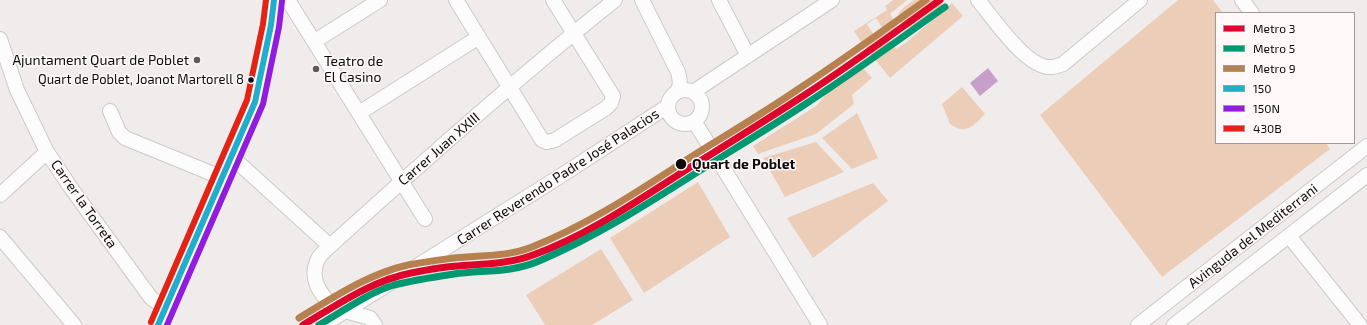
<!DOCTYPE html>
<html>
<head>
<meta charset="utf-8">
<style>
  body { margin:0 }
  #map { position:relative; width:1367px; height:325px; overflow:hidden; background:#f1ecec; font-family:"Exo 2",sans-serif }
  canvas { display:block }
  .legend { position:absolute; left:1215px; top:12px; width:140px; height:132px; box-sizing:border-box; background:#fff8f9; border:1px solid #9e999a; margin:0; padding:5px 7px; list-style:none; font-size:12px; color:#0d0b0b }
  .legend li { display:flex; align-items:center; gap:8px; height:20px }
  .legend b { width:20px; border:1px solid #9e999a }
</style>
</head>
<body>
<div id="map">
<canvas width="1367" height="325"></canvas>
<ul class="legend">
<li><b style="height:5px;background:#dd052b"></b>Metro 3</li>
<li><b style="height:5px;background:#009870"></b>Metro 5</li>
<li><b style="height:5px;background:#b7814f"></b>Metro 9</li>
<li><b style="height:5px;background:#20adce"></b>150</li>
<li><b style="height:5px;background:#921be0"></b>150N</li>
<li><b style="height:5px;background:#e42315"></b>430B</li>
</ul>
</div>
<script>
const ctx = document.querySelector('canvas').getContext('2d');
ctx.lineJoin = 'round';
function fill(path, color) {
  ctx.fillStyle = color;
  ctx.fill(path, 'evenodd');
}
function trace(path, color, width, dash) {
  ctx.strokeStyle = color;
  ctx.lineWidth = width;
  ctx.lineCap = dash ? 'butt' : 'round';
  ctx.setLineDash(dash || []);
  ctx.stroke(path);
}
function drawText(font, color, halo, rows, align = 'center') {
  ctx.font = font + ' "Exo 2",sans-serif';
  ctx.lineWidth = 3;
  ctx.setLineDash([]);
  ctx.textBaseline = 'middle';
  ctx.strokeStyle = halo;
  ctx.fillStyle = color;
  for (const [text, x, y, turn = 0] of rows) {
    ctx.save();
    ctx.translate(x, y);
    ctx.rotate((+turn || 0) * Math.PI / 180);
    ctx.textAlign = isNaN(turn) ? turn : align;
    if (halo) ctx.strokeText(text, 0, 0);
    ctx.fillText(text, 0, 0);
    ctx.restore();
  }
}
const green = new Path2D(`
  M893,0H907L890,14L901,32L889,39L896,49L907,42L952,3L963,16L890,78L862,43L854,31L887,10L885,6ZM876,18L883,29L874,35L867,24Z
  M914,0H942V7L915,29C907,28 895,22 899,13C902,8 910,3 914,0Z
  M1178,0H1213L1223,13H1216V143H1326L1330,149L1162,277L1040,115Z
  M863,68L872,78L852,95L854,104L816,134L758,154L753,146L816,106L830,90Z
  M962,87L985,114C974,125 966,136 950,124L942,104Z
  M857,113L878,158L852,169L822,138Z
  M816,142L844,172L785,197L763,158Z
  M698,182L730,237L644,293L610,238Z
  M873,183L888,201L813,258L787,218Z
  M601,249L633,300L592,325H545L526,295Z`);
const water = new Path2D(`
  M988,68L998,81L980,96L970,83Z`);
const minor = new Path2D(`
  M288,0L425,219
  M456,0L542,140L547,142L555,140L606,108L611,103L613,96L553,0
  M642,0L678,72C680,80 681,85 677,92
  M719,0L748,56
  M978,0C993,18 1027,69 1051,67C1055,67 1060,65 1063,64L1140,0
  M1242,0L1252,13
  M0,39L17,90L47,152L71,188L151,298L165,308
  M315,41L380,0
  M668 107a17 17 0 1 1 34 0a17 17 0 1 1-34 0Z
  M693,92L832,0
  M110,111L119,132L125,138L223,178
  M359,113L479,37
  M694,121L820,325
  M232,157L330,246
  M0,195L47,152
  M1289,236L1360,325
  M0,237L74,325
  M323,325L559,177L668,106
  M375,325L370,318L345,311L336,310C321,295 307,279 319,257C322,253 327,249 330,246C423,162 517,78 615,0
  M1138,325L1367,146
  M1174,325L1367,175`);
const tertiary = new Path2D(`
  M158,325L255,102L271,25L274,0`);
const bus1 = new Path2D(`
  M158,325L255,102L271,25L274,0`);
const bus2 = new Path2D(`
  M167,325L263,104L279,27L282,1`);
const bus3 = new Path2D(`
  M151,322L247,100L263,24L266,0`);
const metro1 = new Path2D(`
  M303,325C337,305 371,281 411,273C426,270 442,267 458,266C483,264 509,264 533,255C587,236 640,199 689,168C726,145 763,122 800,98C848,67 894,33 940,0`);
const metro2 = new Path2D(`
  M319,325C341,312 370,292 394,285C414,280 434,277 454,274C483,270 511,273 539,261C598,236 652,201 707,166C739,146 772,126 804,105C852,74 898,40 945,7`);
const metro3 = new Path2D(`
  M299,318C334,297 368,274 408,265C423,262 439,260 454,258C480,255 507,257 532,247C588,225 640,190 691,157C726,135 762,114 797,90C841,61 883,31 926,0`);
const markers = [
  [197,60,4,"#5d5a5a"],
  [316,69,4,"#5d5a5a"],
  [251,80,3.5,"#0d0b0b"],
  [681,164,6,"#0d0b0b"]
];
const busNames = [
  ["Quart de Poblet, Joanot Martorell 8",244,80]
];
const poiNames = [
  ["Ajuntament Quart de Poblet",189,60],
  ["Teatro de",324,61,"left"],
  ["El Casino",324,77,"left"]
];
const streetNames = [
  ["Carrer Juan XXIII",439,149,-41],
  ["Carrer Reverendo Padre José Palacios",558,177,-33],
  ["Carrer la Torreta",84,204,55],
  ["Avinguda del Mediterrani",1253,236,-38]
];
const stopNames = [
  ["Quart de Poblet",692,164]
];
fill(green, '#ebcdb8');
fill(water, '#c6a0cb');
trace(minor, '#ccc9c9', 16);
trace(tertiary, '#ccc9c9', 20);
trace(minor, '#fdfcfc', 14);
trace(tertiary, '#fdfcfc', 18);
trace(bus1, '#20adce', 6);
trace(bus2, '#921be0', 6);
trace(bus3, '#e42315', 6);
trace(metro1, '#dd052b', 7);
trace(metro2, '#009870', 7);
trace(metro3, '#b7814f', 7);
for (const [x, y, r, color] of markers) {
  const dot = new Path2D();
  dot.arc(x, y, r, 0, 2 * Math.PI);
  ctx.fillStyle = color;
  ctx.fill(dot);
  trace(dot, '#fff8f9', 1.5);
}
drawText('13px', '#0d0b0b', '#fff8f9', busNames, 'right');
drawText('14px', '#0d0b0b', '#fff8f9', poiNames, 'right');
drawText('14px', '#0d0b0b', '#fff8f9', streetNames);
drawText('bold 14px', '#0d0b0b', '#fff8f9', stopNames, 'left');
</script>
</body>
</html>
